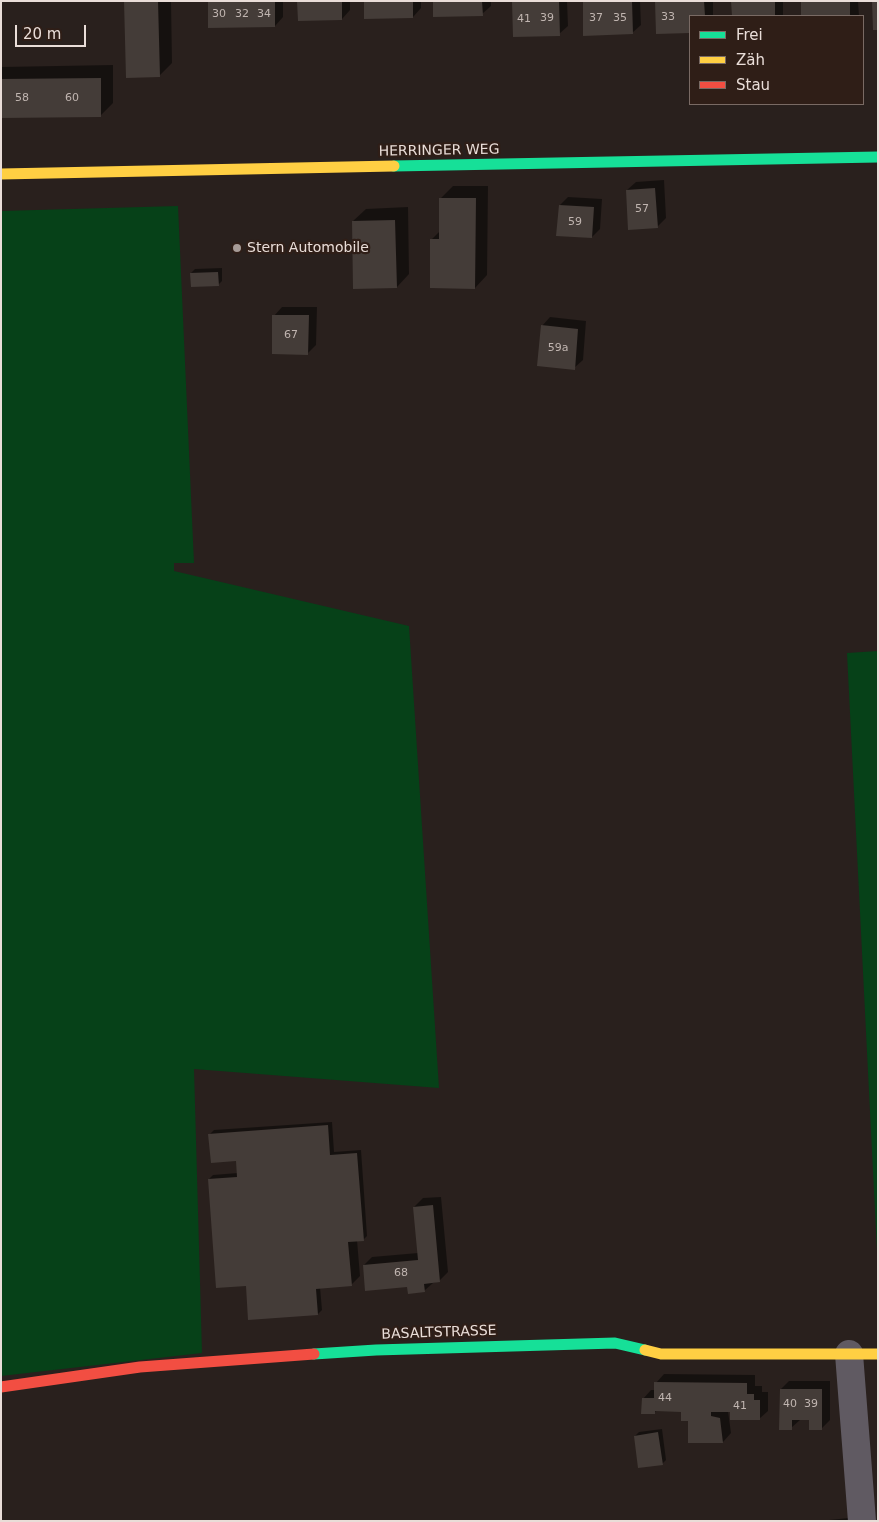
<!DOCTYPE html>
<html>
<head>
<meta charset="utf-8">
<style>
  body { margin:0 }
  #map { position:relative; width:879px; height:1522px; overflow:hidden; background:#29201d; font-family:"DejaVu Sans",sans-serif }
  canvas { display:block }
  .frame { position:absolute; inset:0; border:2px solid #e9ddd8; pointer-events:none }
  .legend { position:absolute; left:689px; top:15px; width:175px; height:90px; box-sizing:border-box; background:#2f1e17; border:1px solid #796a64; margin:0; padding:6px 9px; list-style:none; font-size:15px; color:#e9ddd8 }
  .legend li { display:flex; align-items:center; gap:10px; height:25px }
  .legend b { width:25px; border:1px solid #796a64 }
  .scale { position:absolute; left:15px; top:25px; width:71px; height:22px; box-sizing:border-box; border:2px solid #e9ddd8; border-top:0; padding-left:6px; font-size:15px; line-height:18px; white-space:nowrap; color:#e9ddd8; -webkit-text-stroke:4px #2f1e17; paint-order:stroke }
</style>
</head>
<body>
<div id="map">
<canvas width="879" height="1522"></canvas>
<div class="frame"></div>
<ul class="legend">
<li><b style="height:6px;background:#16e098"></b>Frei</li>
<li><b style="height:6px;background:#ffcf43"></b>Zäh</li>
<li><b style="height:6px;background:#f24e42"></b>Stau</li>
</ul>
<div class="scale">20 m</div>
</div>
<script>
const ctx = document.querySelector('canvas').getContext('2d');
ctx.lineJoin = 'round';
function fill(path, color) {
  ctx.fillStyle = color;
  ctx.fill(path, 'evenodd');
}
function trace(path, color, width, dash) {
  ctx.strokeStyle = color;
  ctx.lineWidth = width;
  ctx.lineCap = dash ? 'butt' : 'round';
  ctx.setLineDash(dash || []);
  ctx.stroke(path);
}
function drawText(font, color, halo, rows, align = 'center') {
  ctx.font = font + ' "DejaVu Sans",sans-serif';
  ctx.lineWidth = 4.5;
  ctx.setLineDash([]);
  ctx.textBaseline = 'middle';
  ctx.strokeStyle = halo;
  ctx.fillStyle = color;
  for (const [text, x, y, turn = 0] of rows) {
    ctx.save();
    ctx.translate(x, y);
    ctx.rotate((+turn || 0) * Math.PI / 180);
    ctx.textAlign = isNaN(turn) ? turn : align;
    if (halo) ctx.strokeText(text, 0, 0);
    ctx.fillText(text, 0, 0);
    ctx.restore();
  }
}
const green = new Path2D(`
  M178,206L194,563H174V571L409,626L439,1088L194,1069L202,1353L1,1376V211Z
  M878,651V1271L847,653Z`);
const shadow = new Path2D(`
  M125,1H171L172,63L159,76Z
  M209,1H283V17L275,26Z
  M299,1H350V10L342,19Z
  M365,1H421V8L413,17Z
  M434,1H491V6L482,14Z
  M514,1H567L568,26L559,34Z
  M584,1H640L641,25L632,33Z
  M656,1H713V16H690V32L657,33Z
  M732,1H783V16H733Z
  M802,1H858L859,16H802Z
  M113,65V103L101,115L1,117V67Z
  M664,180L666,218L657,227L627,190L636,182Z
  M453,186H488L487,275L475,288L431,240L440,231V199Z
  M568,197L602,199L600,229L592,237L560,205Z
  M408,207L409,274L397,287L353,221L366,209Z
  M222,268V281L218,285L191,273L195,269Z
  M282,307H317L316,345L308,353L274,316Z
  M550,317L586,321L583,360L574,368L542,326Z
  M332,1122L334,1152L361,1150L367,1236L363,1240H357L360,1276L351,1285L320,1287L322,1310L318,1314L247,1284L209,1179L213,1175L238,1173L237,1160L210,1134L214,1130Z
  M441,1197L448,1272L439,1281L433,1283L424,1291L409,1286L364,1265L372,1257L418,1253L414,1207L423,1198Z
  M664,1374L755,1375V1386H762V1392H768V1411L759,1419L728,1411L731,1433L723,1442L689,1420L682,1410H657L655,1412L643,1399L651,1390H656V1383Z
  M789,1381H830V1420L821,1429L811,1419L800,1420L791,1428L781,1389Z
  M662,1429L666,1460L662,1464L635,1436L639,1432Z
  M859,1517V1521H828L829,1520Z`);
const building = new Path2D(`
  M124,1H158L160,77L126,78Z
  M208,1H275V27L208,28Z
  M297,1H342V20L298,21Z
  M364,1H413V18L364,19Z
  M433,1H482L483,16L433,17Z
  M512,1H559L560,36L513,37Z
  M583,1H632L633,34L583,36Z
  M655,1H704L705,16H690V33L656,34Z
  M731,1H775V16H732Z
  M801,1H850V16H801Z
  M872,1H878V30H873Z
  M101,78V117L1,118V79Z
  M655,188L658,228L628,230L626,190Z
  M439,198H476L475,289L430,288V239H439Z
  M559,205L594,207L592,238L556,236Z
  M395,220L397,288L353,289L352,221Z
  M218,272L219,286L191,287L190,273Z
  M272,315H309L308,355L272,354Z
  M541,325L578,329L575,370L537,366Z
  M328,1125L330,1155L357,1153L364,1241L348,1242L352,1286L316,1289L318,1315L248,1320L246,1286L216,1288L208,1179L237,1177L236,1161L211,1163L208,1134Z
  M433,1205L440,1282L424,1284L425,1292L408,1294L407,1287L365,1291L363,1265L418,1260L413,1207Z
  M654,1382L747,1383V1394H754V1400H760V1420H730V1412H711V1416L720,1418L723,1443H688V1421H681V1412L655,1411V1414H641L642,1398H654Z
  M780,1389H822V1430H809V1420H792V1430H779Z
  M658,1432L663,1465L638,1468L634,1436Z`);
const street = new Path2D(`
  M849,1354L862,1521`);
const fast = new Path2D(`
  M394,166L878,157
  M314,1354L376,1350L615,1343L645,1350`);
const slow = new Path2D(`
  M1,174L394,166
  M645,1350L661,1354H878`);
const jam = new Path2D(`
  M1,1387L140,1367L314,1354`);
const markers = [
  [237,248,5,"#a69b97"]
];
const numberNames = [
  ["30",219,14],
  ["32",242,14],
  ["34",264,14],
  ["33",668,17],
  ["39",547,18],
  ["37",596,18],
  ["35",620,18],
  ["41",524,19],
  ["58",22,98],
  ["60",72,98],
  ["57",642,209],
  ["59",575,222],
  ["67",291,335],
  ["59a",558,348],
  ["68",401,1273],
  ["44",665,1398],
  ["40",790,1404],
  ["39",811,1404],
  ["41",740,1406]
];
const streetNames = [
  ["HERRINGER WEG",439,151,-1],
  ["BASALTSTRASSE",439,1333,-2]
];
const poiNames = [
  ["Stern Automobile",247,248]
];
fill(green, '#064118');
fill(shadow, '#0007');
fill(building, '#443c38');
trace(street, '#605a62', 28);
trace(fast, '#16e098', 11);
trace(slow, '#ffcf43', 11);
trace(jam, '#f24e42', 11);
for (const [x, y, r, color] of markers) {
  const dot = new Path2D();
  dot.arc(x, y, r, 0, 2 * Math.PI);
  ctx.fillStyle = color;
  ctx.fill(dot);
  trace(dot, '#2f1e17', 2);
}
drawText('11px', '#c0b5b0', null, numberNames);
drawText('14px', '#e9ddd8', '#2f1e17', streetNames);
drawText('14px', '#e9ddd8', '#2f1e17', poiNames, 'left');
</script>
</body>
</html>
